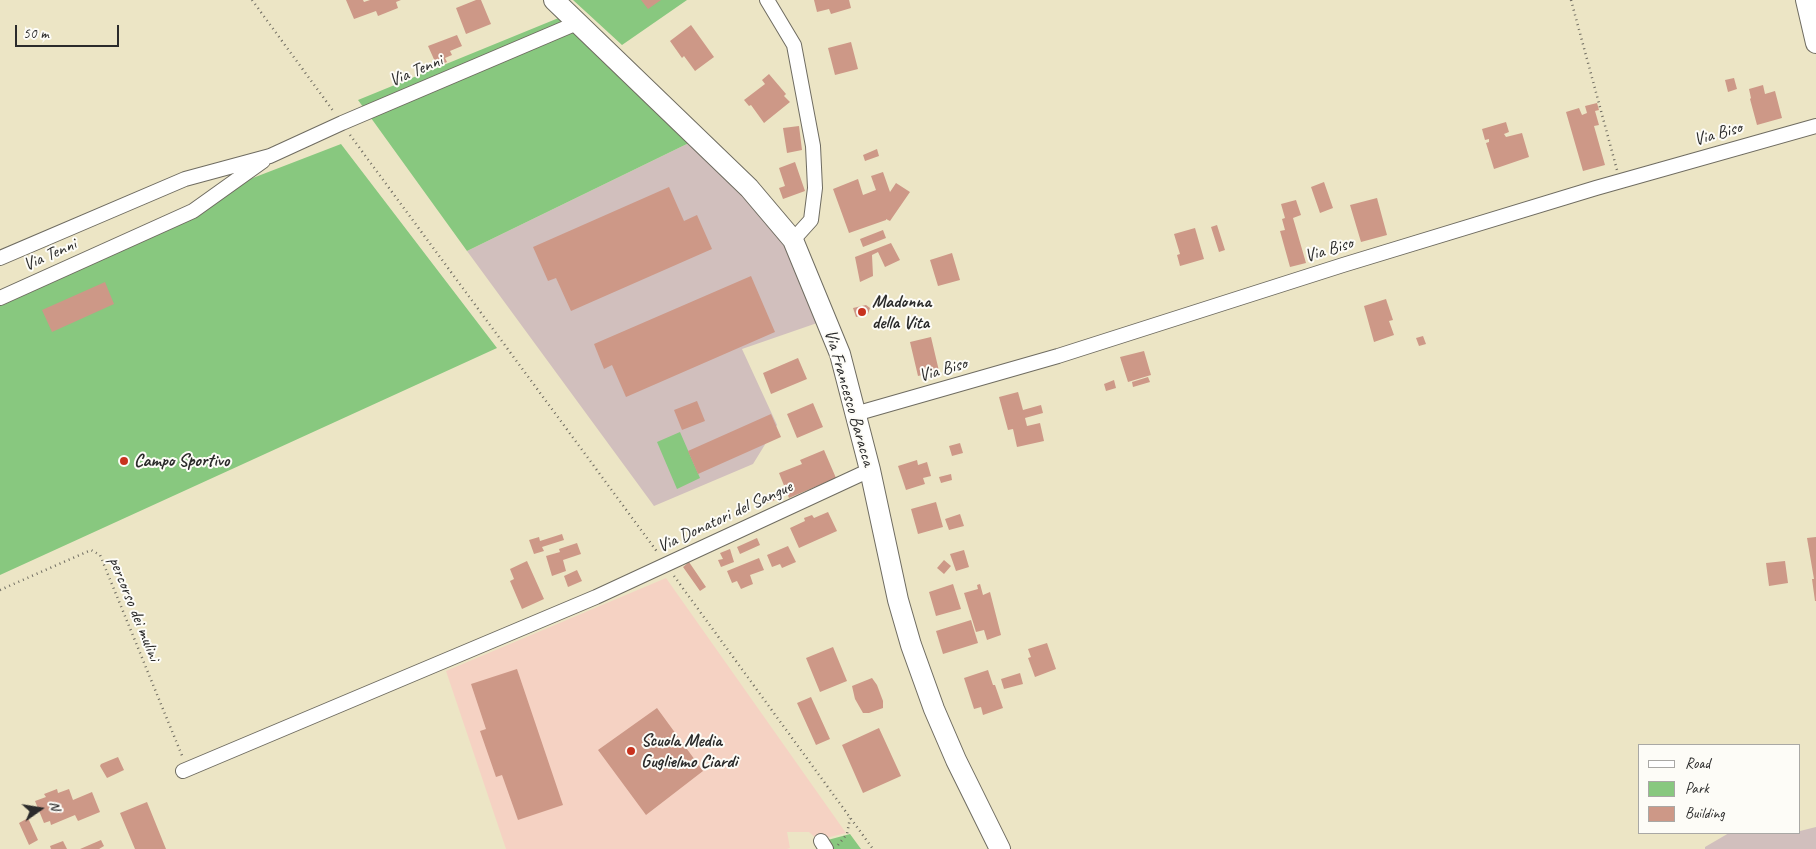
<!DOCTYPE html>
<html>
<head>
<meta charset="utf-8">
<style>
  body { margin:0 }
  #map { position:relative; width:1816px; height:849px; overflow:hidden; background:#ece5c5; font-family:Caveat,sans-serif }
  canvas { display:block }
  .legend { position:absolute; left:1638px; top:744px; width:162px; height:90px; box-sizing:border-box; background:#fdfcf7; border:1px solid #a9a8a5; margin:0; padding:6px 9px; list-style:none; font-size:15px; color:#2b2b2b }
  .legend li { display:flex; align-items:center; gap:10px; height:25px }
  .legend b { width:25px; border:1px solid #a9a8a5 }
  .north { position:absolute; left:15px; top:784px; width:50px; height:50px; -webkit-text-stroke:4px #fdfcf7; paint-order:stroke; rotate:77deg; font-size:14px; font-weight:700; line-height:20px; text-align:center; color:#2b2b2b }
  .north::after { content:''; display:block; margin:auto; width:18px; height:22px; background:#2b2b2b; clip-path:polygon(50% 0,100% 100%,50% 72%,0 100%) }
  .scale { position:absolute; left:15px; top:25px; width:104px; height:22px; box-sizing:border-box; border:2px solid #2b2b2b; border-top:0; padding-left:6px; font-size:15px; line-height:18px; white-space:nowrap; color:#2b2b2b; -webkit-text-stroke:4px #fdfcf7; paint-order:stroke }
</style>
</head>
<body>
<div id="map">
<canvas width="1816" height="849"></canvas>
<ul class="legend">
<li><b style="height:6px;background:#fff"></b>Road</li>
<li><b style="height:14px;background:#88c87f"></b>Park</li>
<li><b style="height:14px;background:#cd9887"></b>Building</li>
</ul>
<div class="north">N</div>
<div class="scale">50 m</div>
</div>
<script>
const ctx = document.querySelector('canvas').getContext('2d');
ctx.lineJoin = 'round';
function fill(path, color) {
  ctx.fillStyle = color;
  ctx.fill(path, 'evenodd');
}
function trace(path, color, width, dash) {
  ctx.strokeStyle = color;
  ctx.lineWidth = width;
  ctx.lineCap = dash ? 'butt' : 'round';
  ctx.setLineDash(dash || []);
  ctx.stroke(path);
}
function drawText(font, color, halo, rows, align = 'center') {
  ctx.font = font + ' Caveat,sans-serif';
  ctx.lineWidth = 4;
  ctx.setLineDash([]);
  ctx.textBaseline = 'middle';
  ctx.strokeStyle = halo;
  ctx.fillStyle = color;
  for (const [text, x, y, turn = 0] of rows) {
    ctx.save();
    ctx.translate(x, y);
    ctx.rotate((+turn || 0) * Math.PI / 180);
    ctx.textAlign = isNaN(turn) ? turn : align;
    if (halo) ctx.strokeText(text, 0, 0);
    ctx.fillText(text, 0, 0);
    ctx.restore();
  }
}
const built = new Path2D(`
  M666,578L846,833L818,840L809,832H787L790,848L787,849H506L446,671Z`);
const industrial = new Path2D(`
  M693,141L785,240L820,322L742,349L777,425L753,464L654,506L467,251Z
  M1816,827V849H1705V847L1729,833H1800V831Z`);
const green = new Path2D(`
  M573,0H687L622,45Z
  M561,17L693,141L467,251L358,100Z
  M341,144L497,348L0,575V305L203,208L232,186Z
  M680,432L700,478L677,489L657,442Z
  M850,834L861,849H828L824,841Z`);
const building = new Path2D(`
  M346,0H363L364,2L370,0H401L396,2L398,8L378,16L376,11L354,19Z
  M476,0H481L491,24L466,34L456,8Z
  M641,0H661L648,9Z
  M814,0H849L851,8L831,14L829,9L817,12Z
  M691,25L714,57L695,71L684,56L682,58L670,41Z
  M457,35L462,46L450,51L452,55L445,58L447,62L437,66L428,46Z
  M851,42L858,69L835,75L828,48Z
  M769,74L786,94L784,96L790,102L764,123L751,105L749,106L744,100L765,84L762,80Z
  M1734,78L1737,89L1728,92L1725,80Z
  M1763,85L1765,94L1775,91L1782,118L1757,125L1750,99L1751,98L1749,89Z
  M1597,103L1599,110L1595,111L1599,125L1594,126L1605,165L1583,171L1566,112L1579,108L1582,115L1587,113L1585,106Z
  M1506,122L1509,132L1504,134L1506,137L1522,133L1529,157L1494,169L1486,143L1489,142V139L1485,140L1482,129Z
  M799,126L802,150L787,153L783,128Z
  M877,149L879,156L865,161L863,155Z
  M795,162L805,191L783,199L779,188L785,186L779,168Z
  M883,172L890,192L896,183L910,192L890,221L886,219V220L849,233L833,189L858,179L863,195L876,190L871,176Z
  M1324,182L1333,208L1320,213L1311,187Z
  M669,187L684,221L697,215L712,249L571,311L556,278L548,281L533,247Z
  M1377,198L1387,235L1361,242L1350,205Z
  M1296,200L1301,215L1293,218L1306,263L1290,267L1280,231L1285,230L1282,219L1285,218L1281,204Z
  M1217,225L1225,250L1219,252L1211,227Z
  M1195,228L1204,259L1180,266L1177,255L1180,254L1174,234Z
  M883,230L886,238L863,247L860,239Z
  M891,243L900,260L885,267L878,252L872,255L873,276L860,282L855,257Z
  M952,253L960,280L938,286L930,260Z
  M751,276L775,332L626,397L612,365L604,369L594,344Z
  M105,282L114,304L52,332L42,310Z
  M1386,299L1393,320L1389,321L1394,335L1374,342L1364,306Z
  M866,305L870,308L868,314L856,317L853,308Z
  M1423,336L1426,344L1419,346L1416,338Z
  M931,337L939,371L918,376L910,342Z
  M1144,351L1151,375L1128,382L1120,357Z
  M798,358L807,379L771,394L763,373Z
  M1148,377L1150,382L1133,387L1132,382Z
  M1114,380L1116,388L1106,391L1104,384Z
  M1018,392L1023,410L1041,405L1043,413L1025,418L1027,426L1040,423L1044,441L1017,447L1013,429L1008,430L999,397Z
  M697,401L705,421L682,430L674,410Z
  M813,403L823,427L797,438L787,414Z
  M771,414L781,437L698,474L688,451Z
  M960,443L963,453L952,456L949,446Z
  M824,450L836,478L789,498L779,473L802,464L800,460Z
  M917,460L918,465L927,462L931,476L923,478L925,484L906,490L898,466Z
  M951,474L952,480L941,483L939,477Z
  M772,494L775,500L763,505L760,500Z
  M936,502L943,527L918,534L911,509Z
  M828,512L837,531L799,548L790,528L805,521L804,518L812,515L814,518Z
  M960,514L964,526L949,530L945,519Z
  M562,534L564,540L542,547L544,551L534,554L529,540L539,537L540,541Z
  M1816,537V601H1815L1812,579H1814L1807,538Z
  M757,538L760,545L740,554L737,547Z
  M577,543L581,554L563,560L566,571L552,576L546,556L560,552L559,549Z
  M788,546L796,562L782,568L780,564L772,567L767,555Z
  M730,549L734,562L721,567L718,560L723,559L720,553Z
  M964,550L969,567L956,571L950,554Z
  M759,558L764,570L750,575L753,584L741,589L737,581L732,583L727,571Z
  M944,560L951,566L944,574L937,568Z
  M527,561L544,599L522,609L510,581L514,579L510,569Z
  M1785,561L1788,583L1769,586L1766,563Z
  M689,562L706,587L700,591L683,567Z
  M577,570L582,581L568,587L564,576Z
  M953,584L961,609L936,616L929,592Z
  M980,584L983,595L990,592L1001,635L987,640L984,630L976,632L964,593L978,589L977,585Z
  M971,620L978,643L943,654L936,631Z
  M1047,643L1056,669L1035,677L1028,658L1031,657L1028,649Z
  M833,647L847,681L820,692L806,658Z
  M517,669L563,805L518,820L502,775L496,777L480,731L486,729L471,684Z
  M988,670L993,685H995L1003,708L983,715L981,707L974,709L964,678Z
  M1020,673L1023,684L1004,689L1001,679Z
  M872,678L877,685L883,701V708L869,713H863L855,699L852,686Z
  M811,697L830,739L816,745L797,703Z
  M657,708L703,771L646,815L598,750Z
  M879,728L901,776L863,793L842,745Z
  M118,757L124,770L107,778L100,766L101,764Z
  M57,789L58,793L69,789L73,800L92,792L100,812L78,821L75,815L51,825L50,821L44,823L35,801L46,797L44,794Z
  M147,802L166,849H135L120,813Z
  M28,818L38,840L29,845L19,823Z
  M101,840L104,846L99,849H80Z
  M63,841L67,849H51L50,846Z`);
const path = new Path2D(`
  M252,0L334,112
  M1571,0L1617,170
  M350,135L658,553
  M674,576L873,849
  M0,590L91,550L100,555L183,758
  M838,845L847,834L850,818`);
const street = new Path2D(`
  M767,0L794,45L813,146L815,188L811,220L793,240
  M0,258L185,179L270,156L342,123L577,23
  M0,298L193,211L263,161
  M855,414L1058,356L1343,265L1596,188L1816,126
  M183,771L596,597L870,470
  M821,841L826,849`);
const secondary = new Path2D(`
  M554,0L749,188L793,240L840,354L870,470L898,600L911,645L934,709L956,760L1000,849
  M1806,0L1816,43`);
const markers = [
  [862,312,5,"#c8321e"],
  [124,461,5,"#c8321e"],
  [631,751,5,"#c8321e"]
];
const streetNames = [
  ["Via Tenni",416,71,-23],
  ["Via Biso",1718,134,-16],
  ["Via Biso",1329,250,-17],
  ["Via Tenni",50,255,-24],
  ["Via Biso",943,370,-16],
  ["Via Francesco Baracca",849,398,74],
  ["Via Donatori del Sangue",725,517,-25],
  ["percorso dei mulini",134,609,68]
];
const poiNames = [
  ["Madonna",872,302],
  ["della Vita",872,323],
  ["Campo Sportivo",134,461],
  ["Scuola Media",641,741],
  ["Guglielmo Ciardi",641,762]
];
fill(built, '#f5d2c3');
fill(industrial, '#d1bfbd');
fill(green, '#88c87f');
fill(building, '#cd9887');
trace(street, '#6f6c61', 16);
trace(secondary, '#6f6c61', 22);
trace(path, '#6f6c61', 2.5, [1, 4]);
trace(street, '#fff', 14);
trace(secondary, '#fff', 20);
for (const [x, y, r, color] of markers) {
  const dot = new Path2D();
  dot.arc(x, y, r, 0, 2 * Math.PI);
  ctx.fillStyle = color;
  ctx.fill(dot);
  trace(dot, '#fdfcf7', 2);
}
drawText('18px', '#2b2b2b', '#fdfcf7', streetNames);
drawText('bold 18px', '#2b2b2b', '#fdfcf7', poiNames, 'left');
</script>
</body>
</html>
